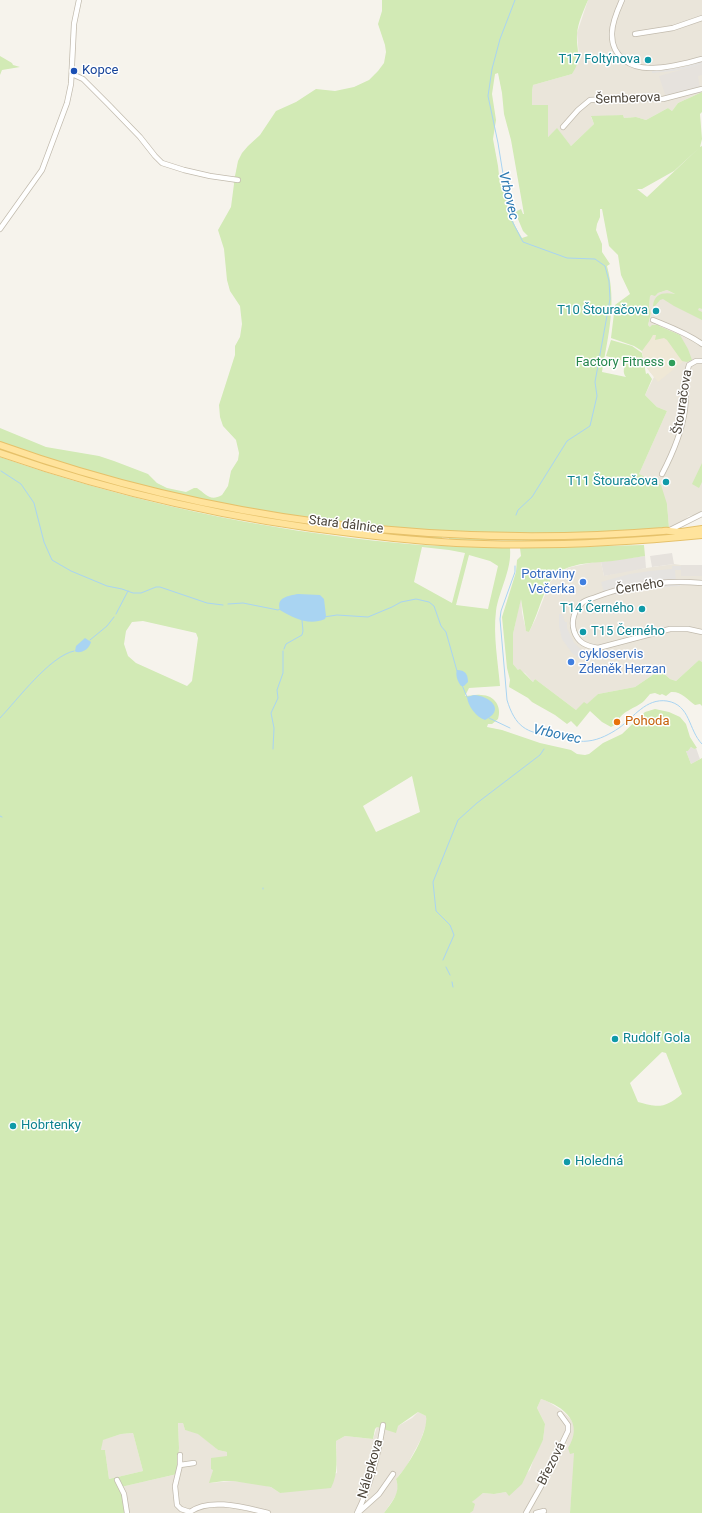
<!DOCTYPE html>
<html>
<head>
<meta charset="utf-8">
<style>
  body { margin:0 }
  canvas { display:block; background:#f6f3ec }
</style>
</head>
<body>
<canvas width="702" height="1513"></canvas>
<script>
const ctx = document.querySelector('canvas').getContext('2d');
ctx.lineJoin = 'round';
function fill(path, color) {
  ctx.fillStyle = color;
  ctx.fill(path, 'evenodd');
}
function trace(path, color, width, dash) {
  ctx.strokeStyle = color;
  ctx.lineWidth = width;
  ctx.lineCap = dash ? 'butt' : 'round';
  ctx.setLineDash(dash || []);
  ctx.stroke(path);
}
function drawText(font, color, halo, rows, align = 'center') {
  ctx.font = font + ' Roboto,sans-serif';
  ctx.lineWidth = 3;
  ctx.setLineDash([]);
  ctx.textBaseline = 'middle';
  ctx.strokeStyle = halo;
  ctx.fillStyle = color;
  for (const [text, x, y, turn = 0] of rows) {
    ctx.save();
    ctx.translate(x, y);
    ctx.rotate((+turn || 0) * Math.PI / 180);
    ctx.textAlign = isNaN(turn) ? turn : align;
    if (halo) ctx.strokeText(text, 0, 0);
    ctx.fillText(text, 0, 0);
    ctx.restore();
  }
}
const residential = new Path2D(`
  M588,0H702V92L678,103L672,111L668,108L646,120L636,117L624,118L623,115L591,117L594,124L571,146L557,129L548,137L532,105V92L533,85L572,74L579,56L577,33Z
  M667,290L702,309V514L689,516L679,524L669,528L667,504L639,474L667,411L657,407L645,395L654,377L646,367L642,351L650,327L648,325L651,313L649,309L650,296Z
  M595,562H601L604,576L625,571L674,564L681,565V576H702V662L699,660L676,681L670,679L660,670L635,687L598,694L587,705L576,710L535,679L533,682L525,673L518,670L513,664V634L521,597L522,613L526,630L529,632L536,618L550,582L563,570L571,567Z
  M541,1399L547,1401L561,1410L571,1419L574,1425V1464L570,1513H470L473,1511L472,1502L477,1497L483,1493L494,1494L506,1492L530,1470L536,1452L543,1440L545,1424L537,1408Z
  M418,1412L426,1416L427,1422L421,1439L406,1467L396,1479L398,1486L397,1494L384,1513H126L121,1487L177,1474L179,1448L178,1422L183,1423L185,1430L198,1433L218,1450L227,1452V1456L213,1470L210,1483L233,1481L259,1484L271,1487L280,1493L337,1473L336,1441L345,1436L373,1439L377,1427L384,1429L398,1426L412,1418Z
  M133,1433L143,1471L109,1479L105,1450H101L102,1440L121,1434Z`);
const industrial = new Path2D(`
  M702,64V75L698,76L700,88L666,97L659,76Z
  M672,553L674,564L652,567L650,556Z
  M645,556L646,568L604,576L601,562Z
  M681,565H702V576H681Z
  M691,747L694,749L696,748L700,759L691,764L686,751H688Z`);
const education = new Path2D(`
  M650,327L690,356L658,382L646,367L642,351Z`);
const green = new Path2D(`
  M382,0H588C584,10 578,22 577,34C576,51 583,58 572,74L533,85L532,92V105H548V137L557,128L571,146L594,124L591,116L623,115L624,118L636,117L646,120L668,108L672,111L678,103L702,92V112L700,114L702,139L700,147L702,146V309L699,308L698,310L702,312V320L674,306L663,299L660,300L655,306H653C654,293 664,292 675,294L667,290L658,293L655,296L652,295L650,296L649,308L651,313L648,325L650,327L652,325H659V326L680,335L688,349L692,360L687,362L682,361L667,340L664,338L655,340L656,335H653C650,341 646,345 642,351L634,346L611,338L615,305L630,294L621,275L618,255L609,246L602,209H600V217L597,224L596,230L602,244V252L610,264L607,266C617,303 608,336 602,372L626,377C622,372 624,367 627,362L606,356L611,340L632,346L642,353L646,374L648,373L652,379L645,395L657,407L667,411L639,474L661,485L667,504L669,528L615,532L525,535L392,528L292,516L177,495L57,462L0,442V428L46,447L99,456L114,461L148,474L157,483L167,488L186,492L194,488H197C206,494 210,502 222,495L228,486L231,471L238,460L239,453L236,440L223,426L220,417L219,405L235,355V346L240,337L242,324L240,306L230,291L227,280L224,249L218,230L231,207L234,184L233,178L235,176L238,161L242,153L248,146L260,135L276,111L296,102L316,89L335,91L354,87L369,80L378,71L384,63L386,52L385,45L378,24L382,11ZM498,73L502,93L504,114L511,140L524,214H523L521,209L515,212L523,231L528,236L522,238L515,226L507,205V193L503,184H500L498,166L493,139L496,120L492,94L495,74ZM699,148L647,197L637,189H642L674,171Z
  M0,56L12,63L13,65L20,67L2,70L0,75Z
  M0,457C129,502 262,530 398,543C435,547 473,546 510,548C512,570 499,590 496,611C493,635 498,662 500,686L469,688L465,696C470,696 476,694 481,695C495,695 502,707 498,719L492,724H488L487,727L502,730L540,743L571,750L577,754L585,755L589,754L603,743L622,734L645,712L655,709L669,712L680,717L686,724L690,737L697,748L694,749L691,747L688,751H686L691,764L702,758V1513H570L574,1453L570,1454L568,1448C584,1423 565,1407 541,1399L537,1408L545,1424L543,1440L522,1484L509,1496L506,1492L494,1494L483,1493L472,1502L475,1504L473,1511L470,1513H384C392,1502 401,1493 396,1479C407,1468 429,1432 426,1416L418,1412L398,1426L396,1433L377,1427L375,1429L373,1439L345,1436L336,1441C336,1457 339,1473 331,1488L280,1493L271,1487L233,1481H224L209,1483L213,1470L211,1469V1458L227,1456V1452L218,1450L198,1434L185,1430L183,1423H178L179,1448L177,1474L121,1487L126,1513H0ZM422,547L449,550L465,553L452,603L414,582ZM469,555L490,561L498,566L488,609L456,605ZM143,621L196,633L198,638L192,681L187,686L136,663L128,656L124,644L126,631L132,622ZM412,776L420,812L376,832L363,806ZM662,1052L666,1053L682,1094C665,1108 659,1108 638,1102L630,1083ZM133,1433L143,1471L109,1479L105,1450H101L103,1440L121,1434Z
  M702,463V482L699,488L692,484Z
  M68,472L145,492L223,510L225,512L145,494Z
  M236,512C305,524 373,532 442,537V539L372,533L315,527L234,514Z
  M669,534V536L564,541L449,540V538L543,539Z
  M644,545L645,556C630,558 616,561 602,562C584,563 559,565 549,583C541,599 537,616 529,632L526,631L521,599L513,634V664L518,670L520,669L533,682L535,679L576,710L584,702L587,704L598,694L635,687L660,670L670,679L676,681L699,660L702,662V706L700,704L695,705C687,699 681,691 671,692L666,696L662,694L660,695L655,693L650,694C648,696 646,699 644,701C635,709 620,711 617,724L611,727L602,722L590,711L577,727L571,721L567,724L555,715L532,702L528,698L509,687L510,680L507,668L502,617L516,572L517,560L521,556L520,548Z`);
const parking = new Path2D(`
  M702,61V64L693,67L673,71L652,73V71L684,67Z
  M672,566H681V570H675L676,583L680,584V586L649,588V586L641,587V589L615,595L613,589L604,592L601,582L630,574L650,571L672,569Z
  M559,614H562L565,622H567V628L574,643L583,651L581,659L572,653L562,639L559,626Z`);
const water = new Path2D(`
  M298,594L320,595L324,599L326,616L325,619C309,626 293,618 280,610C276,597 288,596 298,594Z
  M85,638L91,642C89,649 83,653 76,652L75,651L76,646Z
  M457,670C465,670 468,674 468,682L464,686H461C458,682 455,675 457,670Z
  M474,695C490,696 506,710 485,720C476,717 468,706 467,697Z`);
const stream = new Path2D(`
  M515,0L500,39L492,69L488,96L498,143L510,217L523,242L567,258L595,259L605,266L609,281L610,299L595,382L597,396L590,426L567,441L532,497L518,510L516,515
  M1,471L21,484L34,503L44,542L52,560L71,571L107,586L122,589L133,593H141L156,587H160L207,603L223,605
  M515,566V572L501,611L500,619L507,700C515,726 526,734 553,735C565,736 576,743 588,741C599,740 610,734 619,728C634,717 646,698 667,701C691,705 688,730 702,744
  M228,604L243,603L278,610L280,609
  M116,614L128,591
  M324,617L337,615L368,617L392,607L401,602L416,599L429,602L434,606L441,626L446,632L457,671
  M90,640L107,626L114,617
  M284,649L286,644L302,635L303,631L302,620
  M462,685L467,697
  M0,718C18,699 50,656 74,651
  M489,718L510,728
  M273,749L274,728L271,713L278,698L277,690L283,673V651
  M0,816L2,817
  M263,888V889
  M443,960L454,935L450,925L436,911L433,882L458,820L477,803L540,755L544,749
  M446,967L450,975
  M452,982L453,987`);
const minor = new Path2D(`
  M622,0C618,9 612,22 612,33C611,57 631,69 653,68C670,68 686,63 702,59
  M635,34L673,28L702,18
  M72,74L83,79L108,104L140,137L155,156L162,163L184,170L210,176L238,180
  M563,127L578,110L590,100L631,98L663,99L702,89
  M0,229L42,170L67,103L71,84L74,24L79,0
  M653,320C670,327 687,333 702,344
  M662,474C673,453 682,432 685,409C687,394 684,379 689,365L696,361H702
  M670,530L702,514
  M702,583C666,580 630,584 596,597C591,599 585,600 582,603C574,610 571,621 574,631C578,643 586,646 598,648L670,629H688L702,632
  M180,1455V1465L175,1486L177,1505L181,1509L190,1512
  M180,1465L194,1463
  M117,1480L124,1494L127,1513
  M190,1512C210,1497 246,1508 268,1513
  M359,1512L379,1494L393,1474
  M357,1513C371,1485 378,1456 383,1425
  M526,1513L544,1481L568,1431V1425L560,1414
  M536,1513L544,1511`);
const major = new Path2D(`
  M0,445C212,521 439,549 663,531C669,530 675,532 681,532C688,531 695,530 702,529
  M0,453C118,494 235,520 359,534C400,539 442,543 484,544C556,546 630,542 702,535`);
const markers = [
  [648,60,4,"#0f9aa8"],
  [74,71,4,"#1a4fb4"],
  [656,311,4,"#0f9aa8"],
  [672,363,4,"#2e9e5b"],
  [666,482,4,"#0f9aa8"],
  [583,582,4,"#3f7fe0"],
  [642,609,4,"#0f9aa8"],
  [583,632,4,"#0f9aa8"],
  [571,662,4,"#3f7fe0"],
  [617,722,4,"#e8710a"],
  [615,1039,4,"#0f9aa8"],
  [13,1126,4,"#0f9aa8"],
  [567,1162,4,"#0f9aa8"]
];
const cultureNames = [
  ["T17 Foltýnova",640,60],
  ["T10 Štouračova",648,311],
  ["T11 Štouračova",658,482],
  ["T14 Černého",634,609],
  ["T15 Černého",591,632,"left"],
  ["Rudolf Gola",623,1039,"left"],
  ["Hobrtenky",21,1126,"left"],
  ["Holedná",575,1162,"left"]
];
const transitNames = [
  ["Kopce",82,71]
];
const streetNames = [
  ["Šemberova",628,99,-2],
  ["Štouračova",683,402,-81],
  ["Stará dálnice",346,525,7],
  ["Černého",640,587,-9],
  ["Březová",552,1464,-63],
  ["Nálepkova",371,1469,-74]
];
const leisureNames = [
  ["Factory Fitness",664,363]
];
const shopNames = [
  ["Potraviny",575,575],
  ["Večerka",575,590],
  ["cykloservis",579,655,"left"],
  ["Zdeněk Herzan",579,670,"left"]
];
const foodNames = [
  ["Pohoda",625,722]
];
const waterNames = [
  ["Vrbovec",508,196,77],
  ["Vrbovec",557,735,12]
];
fill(residential, '#eae5da');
fill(industrial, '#e6e2dd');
fill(education, '#efe8d6');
fill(green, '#d2eab5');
fill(parking, '#e5e3e0');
fill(water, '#a9d4f2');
trace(stream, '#a9d4f2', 1);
trace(minor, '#c2bbae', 6);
trace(major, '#e6c16a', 8);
trace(minor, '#fff', 4.5);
trace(major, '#ffe39c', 6);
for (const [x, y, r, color] of markers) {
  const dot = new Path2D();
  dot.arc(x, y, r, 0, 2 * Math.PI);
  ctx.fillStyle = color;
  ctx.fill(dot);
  trace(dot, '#fff', 1.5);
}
drawText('13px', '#0d838f', '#fff', cultureNames, 'right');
drawText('13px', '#164399', '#fff', transitNames, 'left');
drawText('13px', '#4b4439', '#fff', streetNames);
drawText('13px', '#27864d', '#fff', leisureNames, 'right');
drawText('13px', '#366cbe', '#fff', shopNames, 'right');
drawText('13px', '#c56008', '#fff', foodNames, 'left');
drawText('italic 14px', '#2e7ab2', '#fff', waterNames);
</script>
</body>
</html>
